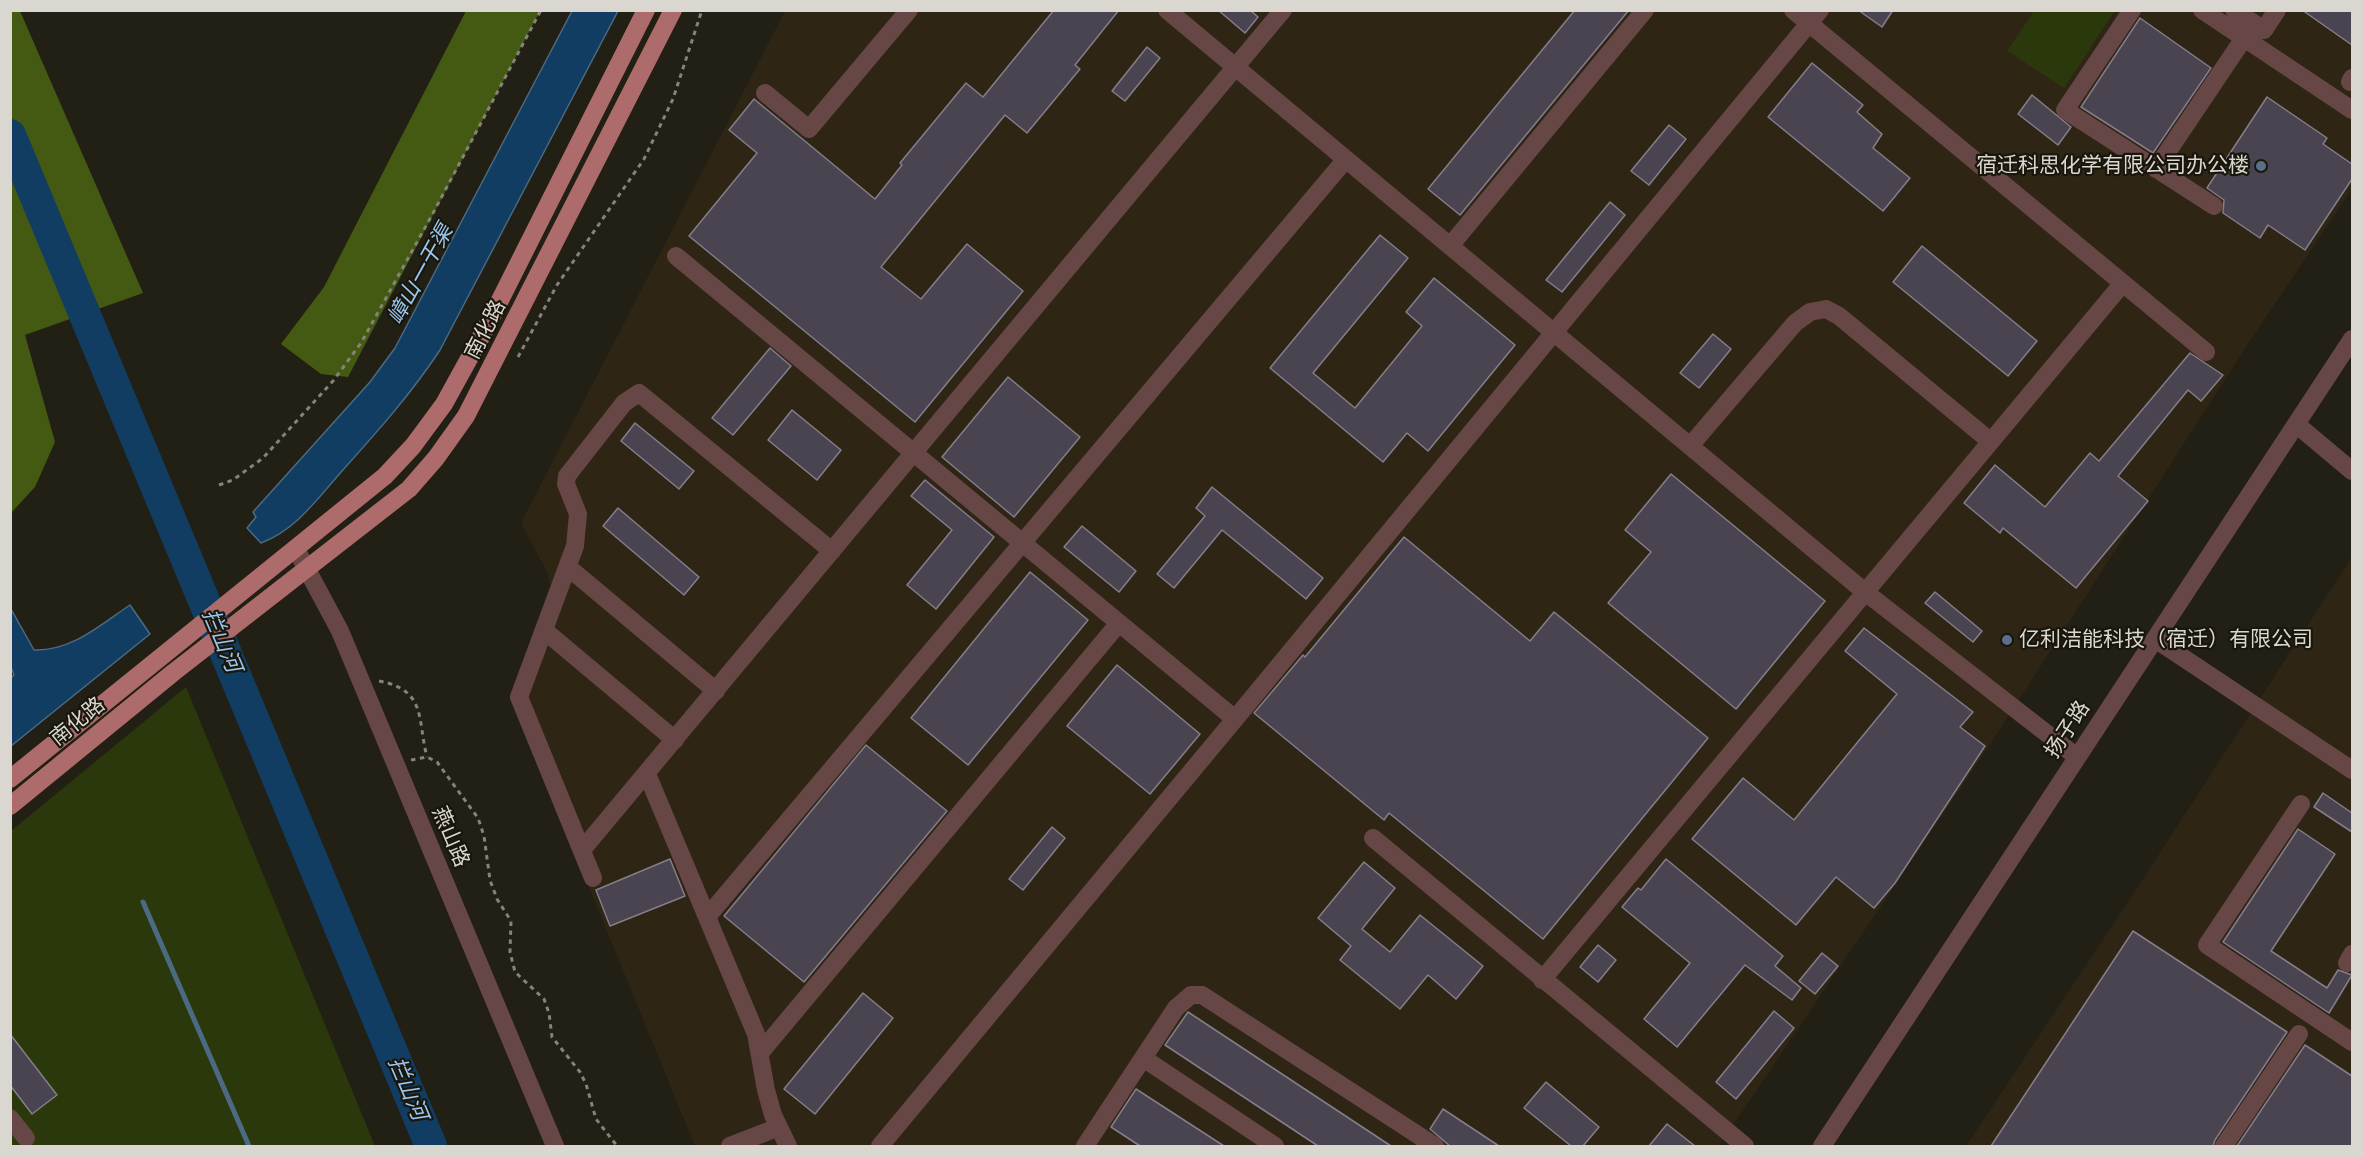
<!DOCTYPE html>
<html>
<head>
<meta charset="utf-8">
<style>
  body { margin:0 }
  #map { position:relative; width:2363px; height:1157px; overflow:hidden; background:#221f15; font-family:Helvetica,sans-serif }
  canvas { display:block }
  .frame { position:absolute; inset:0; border:12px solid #d9d7d0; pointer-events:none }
</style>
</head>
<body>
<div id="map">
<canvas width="2363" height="1157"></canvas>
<div class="frame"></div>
</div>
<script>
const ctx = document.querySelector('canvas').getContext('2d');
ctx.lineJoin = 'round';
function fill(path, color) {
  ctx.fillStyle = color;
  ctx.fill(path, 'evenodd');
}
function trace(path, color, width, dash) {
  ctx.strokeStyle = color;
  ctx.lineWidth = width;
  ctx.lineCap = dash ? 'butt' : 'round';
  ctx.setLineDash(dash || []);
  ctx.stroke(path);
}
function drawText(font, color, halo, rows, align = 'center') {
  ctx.font = font + ' Helvetica,"Noto Sans SC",sans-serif';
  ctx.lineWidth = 4.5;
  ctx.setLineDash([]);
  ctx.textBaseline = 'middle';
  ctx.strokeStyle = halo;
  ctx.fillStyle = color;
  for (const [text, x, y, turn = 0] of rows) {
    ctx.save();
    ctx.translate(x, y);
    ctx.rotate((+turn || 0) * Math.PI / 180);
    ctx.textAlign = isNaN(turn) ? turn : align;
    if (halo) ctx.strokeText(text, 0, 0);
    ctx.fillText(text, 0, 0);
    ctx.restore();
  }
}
const industrial = new Path2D(`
  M785,11H2352V189L2248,344L1993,740L1719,1146H695L511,697L551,591L548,574L521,523Z
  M2352,557V1146H1966L2124,908Z`);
const green = new Path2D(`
  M2112,10L2114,12L2064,88L2007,51L2034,11Z
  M186,687L375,1146H11V831Z`);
const forest = new Path2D(`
  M20,11L143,293L25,335L55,442L35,487L11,513L10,11Z
  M466,11H540L348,377L321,374L281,344L324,287Z`);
const water = new Path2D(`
  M572,11H618L440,350C411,394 377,432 342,471C318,498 296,530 261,543L247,528L256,517L253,512L370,382L395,348Z
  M130,605L150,634L11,746V678L14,675L11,667V609L34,650C72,651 100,625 130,605Z`);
const stream = new Path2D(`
  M143,902L249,1146`);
const river = new Path2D(`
  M10,135L431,1146`);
const building = new Path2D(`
  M1054,10H1119L1075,65L1080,69L1027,133L1005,115L881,267L921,299L967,244L1023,291L915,422L689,236L757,153L729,130L754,99L875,199L902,165L900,163L966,83L983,97Z
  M1218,10H1250L1258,17L1245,33Z
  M1575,10H1629L1460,215L1428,189Z
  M1858,10H1893L1882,27Z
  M2302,10H2352V45Z
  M2140,18L2211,68L2153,153L2081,107Z
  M1147,47L1160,58L1125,101L1112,91Z
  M1812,63L1863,105L1857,112L1882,134L1873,148L1910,178L1883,211L1768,117Z
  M2032,95L2071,127L2058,145L2018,114Z
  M2267,97L2327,138L2323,144L2352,164V179L2305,250L2268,225L2260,238L2223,213L2224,200L2207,188Z
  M1669,125L1686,139L1649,185L1631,171Z
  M1610,202L1625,215L1562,292L1546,280Z
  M1380,235L1408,258L1313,373L1355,408L1422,326L1406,312L1434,278L1515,345L1428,451L1407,433L1383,462L1270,368Z
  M1922,246L2037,341L2008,376L1893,282Z
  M1713,334L1731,349L1699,388L1680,373Z
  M770,348L791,366L733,435L712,418Z
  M2190,353L2223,375L2201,401L2188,390L2118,476L2148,501L2076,588L2003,528L2000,533L1964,503L1995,465L2045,507L2090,453L2099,461Z
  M1008,377L1080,437L1014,517L942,457Z
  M792,410L841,450L817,480L768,440Z
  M635,423L694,471L679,489L621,441Z
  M1671,474L1825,601L1736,709L1608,603L1651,552L1625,530Z
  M925,480L994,537L936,609L907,585L952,530L911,496Z
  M1212,487L1323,578L1306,599L1222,530L1174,588L1157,574L1205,516L1196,508Z
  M618,508L699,577L684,595L603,526Z
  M1082,526L1136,571L1119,592L1064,547Z
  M1404,537L1530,641L1554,612L1708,738L1543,939L1389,813L1384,820L1254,713L1303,655L1305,657Z
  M1030,572L1088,620L968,765L911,718Z
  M1935,592L1982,631L1973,642L1925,603Z
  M1864,628L1973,712L1960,727L1985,746L1895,883L1874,908L1836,877L1796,925L1692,839L1743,778L1794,820L1897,694L1845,651Z
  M1117,665L1200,734L1150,794L1067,726Z
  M866,745L947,811L804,982L724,916Z
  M2323,793L2352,813V832L2314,807Z
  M1052,827L1065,838L1023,890L1009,879Z
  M2298,829L2335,854L2271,951L2327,988L2338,970L2352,975L2329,1013L2223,942Z
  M670,859L685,896L610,926L596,890Z
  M1666,859L1783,956L1775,966L1801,988L1792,1000L1745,965L1677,1047L1644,1019L1690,963L1622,907L1638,888L1641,890Z
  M1364,862L1395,888L1362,929L1390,952L1420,915L1483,966L1456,999L1428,975L1400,1009L1340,960L1351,946L1318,918Z
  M2133,931L2287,1032L2215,1140L2213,1146H1991Z
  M1598,945L1616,960L1598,982L1580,967Z
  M1822,953L1838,966L1815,994L1799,981Z
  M863,993L893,1018L815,1114L784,1089Z
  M1774,1011L1794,1028L1736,1099L1716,1082Z
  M1188,1012L1391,1146H1318L1165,1045Z
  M10,1034L57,1095L32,1114L10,1085Z
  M2305,1045L2352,1076V1146H2237Z
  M1546,1082L1599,1127L1583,1146H1571L1524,1108Z
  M1136,1089L1224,1146H1140L1111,1127Z
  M1443,1109L1499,1146H1450L1430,1129Z
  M1667,1124L1695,1146H1649Z`);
const path = new Path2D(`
  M518,357L557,285L644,159L673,99L702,10
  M219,485L233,480L263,458L333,381L361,343L432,215L541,10
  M379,681C427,690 417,719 427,757
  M411,760L427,757L437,762L478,818L484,836L490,880L497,899L511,921L510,952L515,972L544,999L549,1013L552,1037L580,1072L586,1084L596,1119L617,1146`);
const minor = new Path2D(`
  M1167,10L1865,592L2077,757
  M1793,10L2206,352
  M2132,10L2065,110L2214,206
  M2202,10L2352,110
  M2234,10L2264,30L2277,10
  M2350,82L2352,78
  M765,93L809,129L909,10
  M2156,169L2244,38
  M1450,246L1645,10
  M676,256L1235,719L880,1146
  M2296,424L2352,471
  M1690,446L1795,323L1810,312L1826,309L1839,316L1990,441
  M296,549L340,631L555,1146
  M569,568L716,691
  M545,631L675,740
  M2155,639L2352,770
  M1235,719L1820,10
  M647,774L756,1034L766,1090L773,1115L788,1146
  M2301,804L2207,945L2352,1042
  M1373,838L1745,1146
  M582,850L1283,10
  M593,878L519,697L575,546L578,514L566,484L567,476L624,403L639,393L832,551
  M707,917L1346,159
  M2347,963L2352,954
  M1542,980L2123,283
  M760,1053L1119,623
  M1143,1058L1275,1146
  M10,1118L26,1138
  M730,1146L779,1127
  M1085,1146L1176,1008L1191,995H1202L1435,1146
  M1822,1146L2352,339
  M2224,1146L2299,1034`);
const major = new Path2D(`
  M10,779L385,476L413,446L444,404L487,326L646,10
  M10,806L174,672L409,489L436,458L466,416L673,10`);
const markers = [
  [2261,166,6,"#5c6f8a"],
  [2007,640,6,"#5c6f8a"]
];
const poiNames = [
  ["宿迁科思化学有限公司办公楼",2249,166],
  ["亿利洁能科技（宿迁）有限公司",2019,640,"left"]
];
const streetNames = [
  ["南化路",486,330,-63],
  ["南化路",78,722,-39],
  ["扬子路",2068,730,-57],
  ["燕山路",450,837,67]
];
const waterNames = [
  ["嶂山一干渠",421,275,-61],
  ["拦山河",221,641,67],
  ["拦山河",407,1089,67]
];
fill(industrial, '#2e2515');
fill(green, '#2a380c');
fill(forest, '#445a12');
fill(water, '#103d61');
trace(water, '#4c6b82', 1.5);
trace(stream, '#4c6b82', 5);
trace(river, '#103d61', 32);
fill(building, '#49444f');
trace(building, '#837e8a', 1.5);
trace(path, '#85837a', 3, [4.5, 4.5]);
trace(minor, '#674646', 18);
trace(major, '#ad6c6b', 18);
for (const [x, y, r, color] of markers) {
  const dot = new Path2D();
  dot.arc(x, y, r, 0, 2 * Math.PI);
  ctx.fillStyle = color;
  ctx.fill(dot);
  trace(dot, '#19160c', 2);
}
drawText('21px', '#d9d7d0', '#19160c', poiNames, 'right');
drawText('21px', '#d9d7d0', '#19160c', streetNames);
drawText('italic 22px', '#99c6f1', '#19160c', waterNames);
</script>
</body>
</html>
